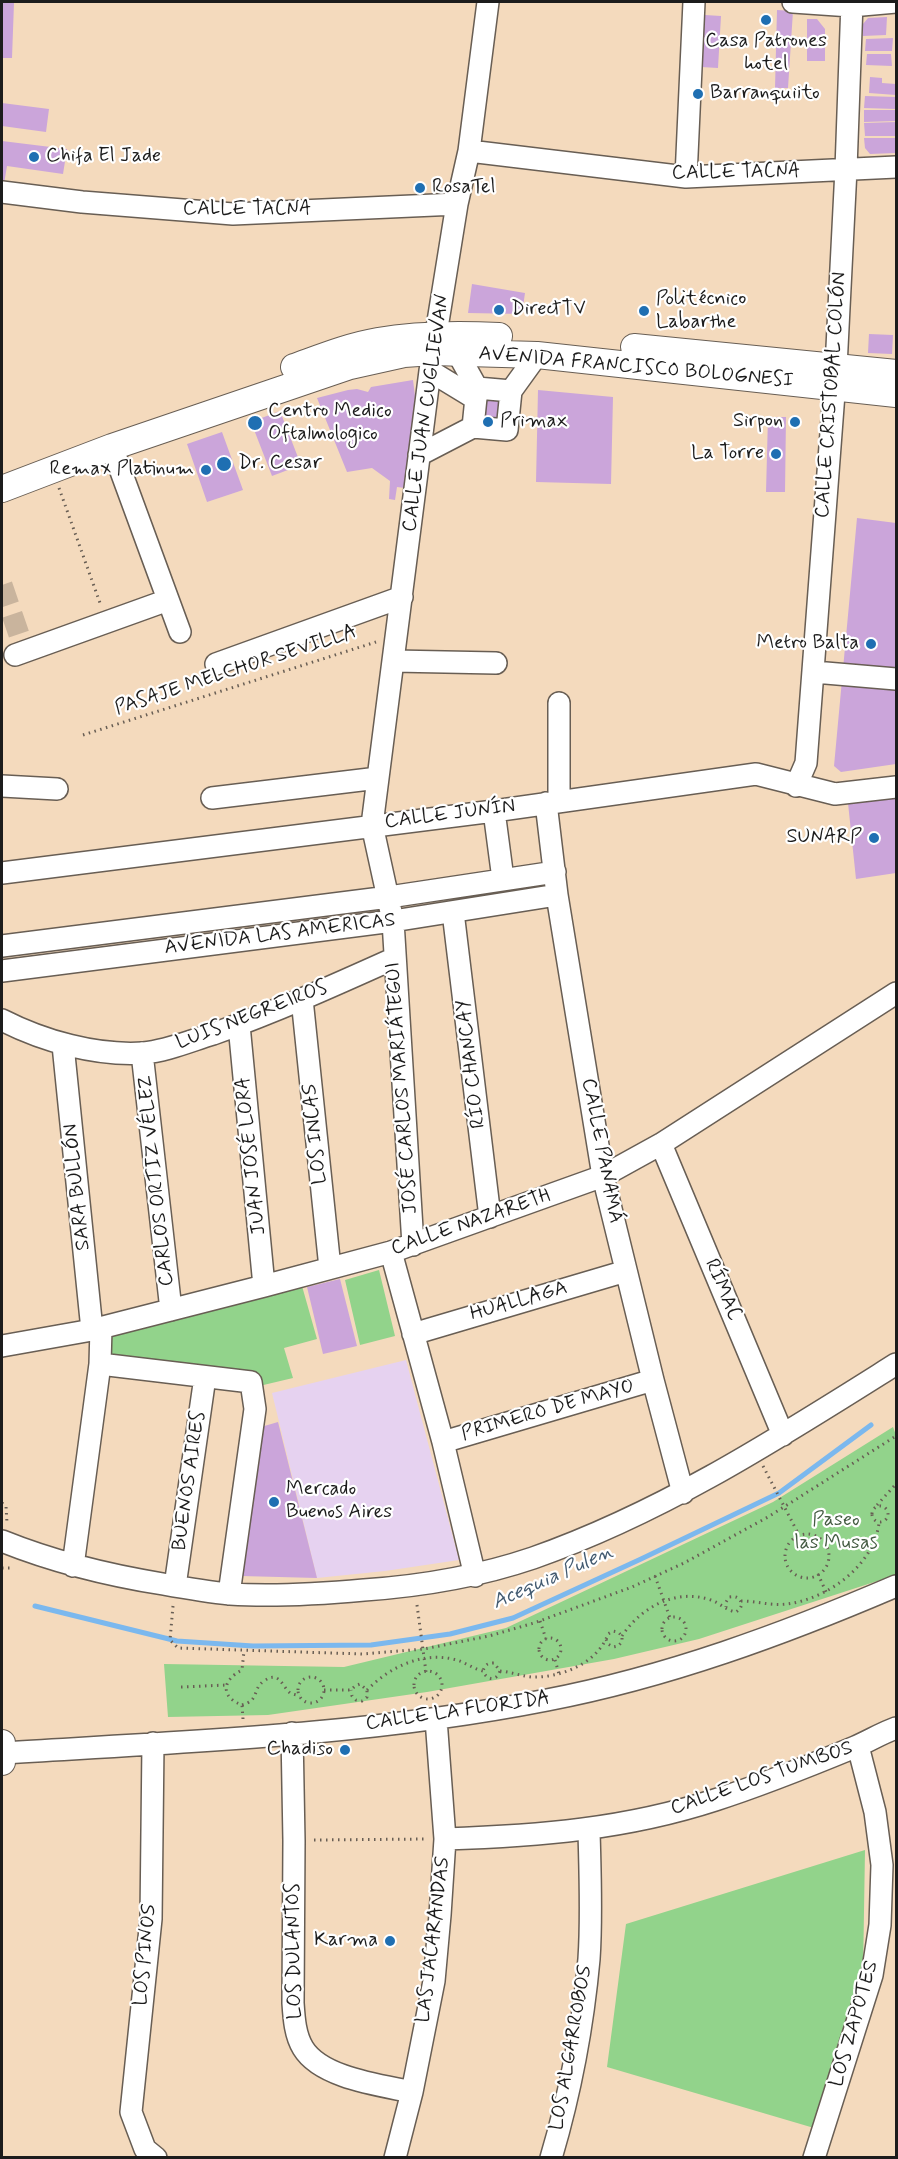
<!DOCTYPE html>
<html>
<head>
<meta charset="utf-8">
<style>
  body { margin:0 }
  #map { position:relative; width:898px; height:2159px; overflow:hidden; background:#f4dabd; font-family:Mynerve,sans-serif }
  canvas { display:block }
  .frame { position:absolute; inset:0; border:3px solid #1c1c1c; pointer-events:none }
</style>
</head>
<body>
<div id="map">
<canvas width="898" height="2159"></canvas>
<div class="frame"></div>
</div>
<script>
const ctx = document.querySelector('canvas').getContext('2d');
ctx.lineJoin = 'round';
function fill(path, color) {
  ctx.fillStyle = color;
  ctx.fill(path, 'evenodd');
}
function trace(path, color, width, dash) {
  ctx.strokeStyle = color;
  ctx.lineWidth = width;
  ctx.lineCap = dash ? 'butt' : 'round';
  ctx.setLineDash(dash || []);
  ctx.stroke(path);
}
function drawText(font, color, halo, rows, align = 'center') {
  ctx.font = font + ' Mynerve,sans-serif';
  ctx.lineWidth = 4.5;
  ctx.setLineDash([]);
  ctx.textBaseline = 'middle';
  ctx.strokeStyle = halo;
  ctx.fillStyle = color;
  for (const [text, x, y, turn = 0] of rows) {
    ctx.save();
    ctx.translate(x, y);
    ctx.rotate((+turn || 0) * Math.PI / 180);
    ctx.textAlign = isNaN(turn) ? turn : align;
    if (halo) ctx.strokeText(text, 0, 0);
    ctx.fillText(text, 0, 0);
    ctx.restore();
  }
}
const built = new Path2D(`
  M406,1360L459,1560L385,1571L317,1578L272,1393Z`);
const green = new Path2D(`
  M379,1270L395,1336L360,1345L345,1280Z
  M302,1286L317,1339L284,1348L293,1378L255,1387L115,1359L106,1354L107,1338Z
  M893,1427L896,1435V1575L699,1639L614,1659L427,1692L268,1715L168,1717L164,1664L344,1667L506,1628L773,1502Z
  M865,1850L863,1973L814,2128L607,2067L626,1924Z`);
const stream = new Path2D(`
  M35,1606L177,1641L253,1646L371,1645L450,1634L513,1618L641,1559L779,1493L871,1425`);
const building = new Path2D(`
  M2,3H14L12,58H2Z
  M777,10L793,11L788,88H775Z
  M705,15L721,16L718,68L701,67Z
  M887,17L886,35L863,36V24L868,18Z
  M807,19H817L825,29V61H807Z
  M893,38L892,51H865L866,39Z
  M867,54H891L892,66L866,65Z
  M870,77L882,78V83L896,84V95L869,93Z
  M865,96L896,97V109L864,108Z
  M2,103L49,109L46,132L2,126Z
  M864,110H896V121L864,122Z
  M896,122V136H865L864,123Z
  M864,138H896V153L870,154L865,148Z
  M2,141L67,149L63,174L7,166L4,184H2Z
  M472,284L525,293L522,314L468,313Z
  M869,334L893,335L892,354L868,353Z
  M413,380L415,396L405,488L397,487L395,500L389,499L390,481L372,468L347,472L317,398L348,390L357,389L368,392L371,387Z
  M484,381L514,385L508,432L479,428Z
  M538,390L613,397L611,484L536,482Z
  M280,411L301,465L272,476L251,422Z
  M768,417H786L785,492H766Z
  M222,432L243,490L207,502L187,444Z
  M857,518L896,523V764L841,772L834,766Z
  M896,796V873L856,879L848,803Z
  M340,1279L357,1346L323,1354L307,1287Z
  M278,1422L317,1578L241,1576L261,1427Z`);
const minorTunnel = new Path2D(`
  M2,585L25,652`);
const path = new Path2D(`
  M59,488L100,603
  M83,735L376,642
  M763,1466L799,1535
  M2,1503L6,1506L7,1523
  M877,1505L896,1484
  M872 1514a8 8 0 1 1 16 0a8 8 0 1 1-16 0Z
  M785 1556a22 22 0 1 1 44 0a22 22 0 1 1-44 0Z
  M2,1568H11V1566
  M818,1574L826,1592
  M655,1576L670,1618
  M741,1601C756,1601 771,1606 787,1604C828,1599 874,1565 879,1523
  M417,1605L426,1672
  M173,1606L170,1640L178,1648L362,1654L424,1649L489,1636L534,1623L632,1587L684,1563L768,1517L896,1436
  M662 1629a12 12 0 1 1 24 0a12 12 0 1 1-24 0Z
  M540,1621L546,1639
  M622,1636C641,1607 676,1588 711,1600C720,1603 727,1611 736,1612L740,1609L742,1604C739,1597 736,1596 729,1597L726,1602V1607
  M539 1649a11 11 0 1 1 22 0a11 11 0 1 1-22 0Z
  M555,1660L559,1674
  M500,1671C511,1672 521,1676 532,1677C561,1678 598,1663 608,1634L613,1631L618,1632L622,1636V1642L618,1646L613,1647L608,1644L606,1639
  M414 1685a14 14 0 1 1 28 0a14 14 0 1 1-28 0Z
  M298 1690a13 13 0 1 1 26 0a13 13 0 1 1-26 0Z
  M181,1687L226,1685
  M324,1690H351L355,1686L360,1684L367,1690V1697L362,1701L356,1700L352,1696L351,1690
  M367,1690C391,1666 423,1651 457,1660C466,1663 474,1669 483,1671C487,1681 497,1681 500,1671L494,1663C487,1663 485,1665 483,1671
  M242,1705C260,1700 252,1689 264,1681C279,1670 282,1686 290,1693C292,1694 297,1695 300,1696
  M243,1719L242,1705C220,1697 222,1680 242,1670L244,1651
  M314,1840L427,1839`);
const minor = new Path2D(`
  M793,2L851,6L896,2
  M469,151L686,177L896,167
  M686,177L694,2
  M2,192L82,202L233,214L457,204
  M457,352L477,388L511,391L537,355
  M430,371L476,399
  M473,427L507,430L511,391
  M112,447L180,632
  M419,455L473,427L477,388
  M15,655L168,600
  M394,661L496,663
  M216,664L402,597
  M814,672L896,679
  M559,703V801
  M2,786L57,789
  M796,786L806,763L836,367L846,169L852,2
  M212,798L378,778
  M546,803L557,895L603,1176L653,1380L683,1493
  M494,811L503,879
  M2,873L494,811L756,774L835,794L896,787
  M453,912L490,1217
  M2,946L389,897L555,872
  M2,971L393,921L557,895
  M302,999L330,1268
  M2,1020C43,1041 96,1056 143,1053C167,1051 190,1041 213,1034C275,1012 335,985 395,958
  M239,1025L264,1286
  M63,1045L92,1330
  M142,1053L171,1310
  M661,1144L783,1435
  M413,1245L393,921L372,825L430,371L457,204L469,151L488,2
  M391,1252L443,1442L475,1576
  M413,1334L626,1271
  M2,1346L92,1330L264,1286L391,1252L603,1176L661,1144L896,993
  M100,1364L251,1382L255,1409L229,1594
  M443,1442L653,1380
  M2,1541C54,1562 107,1575 163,1584C185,1588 208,1592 230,1594C274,1597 320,1594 364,1590C423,1586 477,1577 533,1558C664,1512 780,1437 896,1364
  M73,1566L100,1364L101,1328
  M175,1586L205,1377
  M292,1733L294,1841L293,2003C294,2018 295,2035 303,2048C321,2078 380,2085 412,2092
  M153,1743L151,1919L131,2112L145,2149L156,2158
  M2,1753C182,1742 370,1735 547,1700C667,1677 784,1634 896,1586
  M445,1839C538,1836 626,1829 715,1800C762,1785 809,1766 855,1747C869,1741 882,1733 896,1728
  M395,2158L412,2092L434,1981L440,1915L445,1839L436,1719
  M551,2158C570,2094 583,2025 589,1959C592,1916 590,1873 589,1830
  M814,2158L872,1975L880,1925L882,1865L875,1812L858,1746`);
const major = new Path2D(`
  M634,347L896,373
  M294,367C322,357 349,346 378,341C418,334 458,334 499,336
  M2,489L112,447L350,366L404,354L433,352L537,355L896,394
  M2,1743V1762`);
const markers = [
  [766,20,6,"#1f6fb2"],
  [698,94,6,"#1f6fb2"],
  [34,157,6,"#1f6fb2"],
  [420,188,6,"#1f6fb2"],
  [499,310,6,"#1f6fb2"],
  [644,311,6,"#1f6fb2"],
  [488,422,6,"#1f6fb2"],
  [795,422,6,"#1f6fb2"],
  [255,423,8,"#1f6fb2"],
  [776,454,6,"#1f6fb2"],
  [224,464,8,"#1f6fb2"],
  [206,470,6,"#1f6fb2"],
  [871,644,6,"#1f6fb2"],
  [874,838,6,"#1f6fb2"],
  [274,1502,6,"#1f6fb2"],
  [345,1750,6,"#1f6fb2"],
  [390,1941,6,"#1f6fb2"]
];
const poiNames = [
  ["Casa Patrones",766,42,"center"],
  ["hotel",766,65,"center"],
  ["Barranquiito",710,94],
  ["Chifa El Jade",46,157],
  ["RosaTel",432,188],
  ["Politécnico",656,300],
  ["Labarthe",656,323],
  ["DirectTV",511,310],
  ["Centro Medico",268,412],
  ["Oftalmologico",268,435],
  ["Primax",500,422],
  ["Sirpon",783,422,"right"],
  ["La Torre",764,454,"right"],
  ["Dr. Cesar",238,464],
  ["Remax Platinum",194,470,"right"],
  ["Metro Balta",859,644,"right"],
  ["SUNARP",862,838,"right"],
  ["Mercado",286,1490],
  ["Buenos Aires",286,1513],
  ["Chadiso",333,1750,"right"],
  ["Karma",378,1941,"right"]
];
const streetNames = [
  ["CALLE TACNA",736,173,-1],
  ["CALLE TACNA",247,210],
  ["AVENIDA FRANCISCO BOLOGNESI",636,368,5],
  ["CALLE CRISTOBAL COLÓN",832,395,-86],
  ["CALLE JUAN CUGLIEVAN",427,413,-82],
  ["PASAJE MELCHOR SEVILLA",236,671,-18],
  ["CALLE JUNÍN",450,815,-7],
  ["AVENIDA LAS AMERICAS",280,935,-7],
  ["LUIS NEGREIROS",252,1016,-21],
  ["RÍO CHANCAY",472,1064,-97],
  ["JOSÉ CARLOS MARIÁTEGUI",403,1088,-94],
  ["LOS INCAS",316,1134,-96],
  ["CALLE PANAMÁ",601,1151,79],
  ["JUAN JOSÉ LORA",252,1156,-96],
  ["CARLOS ORTIZ VÉLEZ",157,1181,-96],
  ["SARA BULLÓN",78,1187,-96],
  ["CALLE NAZARETH",471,1223,-19],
  ["RÍMAC",722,1290,67],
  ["HUALLAGA",519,1302,-16],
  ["PRIMERO DE MAYO",548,1411,-16],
  ["BUENOS AIRES",190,1481,-82],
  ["CALLE LA FLORIDA",458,1712,-8],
  ["CALLE LOS TUMBOS",762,1779,-19],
  ["LAS JACARANDAS",434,1940,-83],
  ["LOS DULANTOS",295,1951,-91],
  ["LOS PINOS",146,1955,-85],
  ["LOS ZAPOTES",855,2024,-74],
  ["LOS ALGARROBOS",572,2048,-80]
];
const parkNames = [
  ["Paseo",836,1521],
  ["las Musas",836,1544]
];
const waterNames = [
  ["Acequia Pulen",553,1578,-24]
];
fill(built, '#e6d2f0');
fill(green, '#92d38b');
trace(stream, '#7bb8ee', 5);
fill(building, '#cba5da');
trace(minorTunnel, '#c9b49d', 21, [21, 10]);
trace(minor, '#685e54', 24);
trace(major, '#685e54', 28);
trace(path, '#685e54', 3, [1.5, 4.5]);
trace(minor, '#fff', 21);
trace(major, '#fff', 26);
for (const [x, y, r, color] of markers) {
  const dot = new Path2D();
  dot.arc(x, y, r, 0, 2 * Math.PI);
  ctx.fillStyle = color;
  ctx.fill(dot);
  trace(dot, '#fff', 2);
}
drawText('20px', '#1c1c1c', '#fff', poiNames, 'left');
drawText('20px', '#1c1c1c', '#fff', streetNames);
drawText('20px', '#455c43', '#fff', parkNames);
drawText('italic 21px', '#425a70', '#fff', waterNames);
</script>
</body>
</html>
